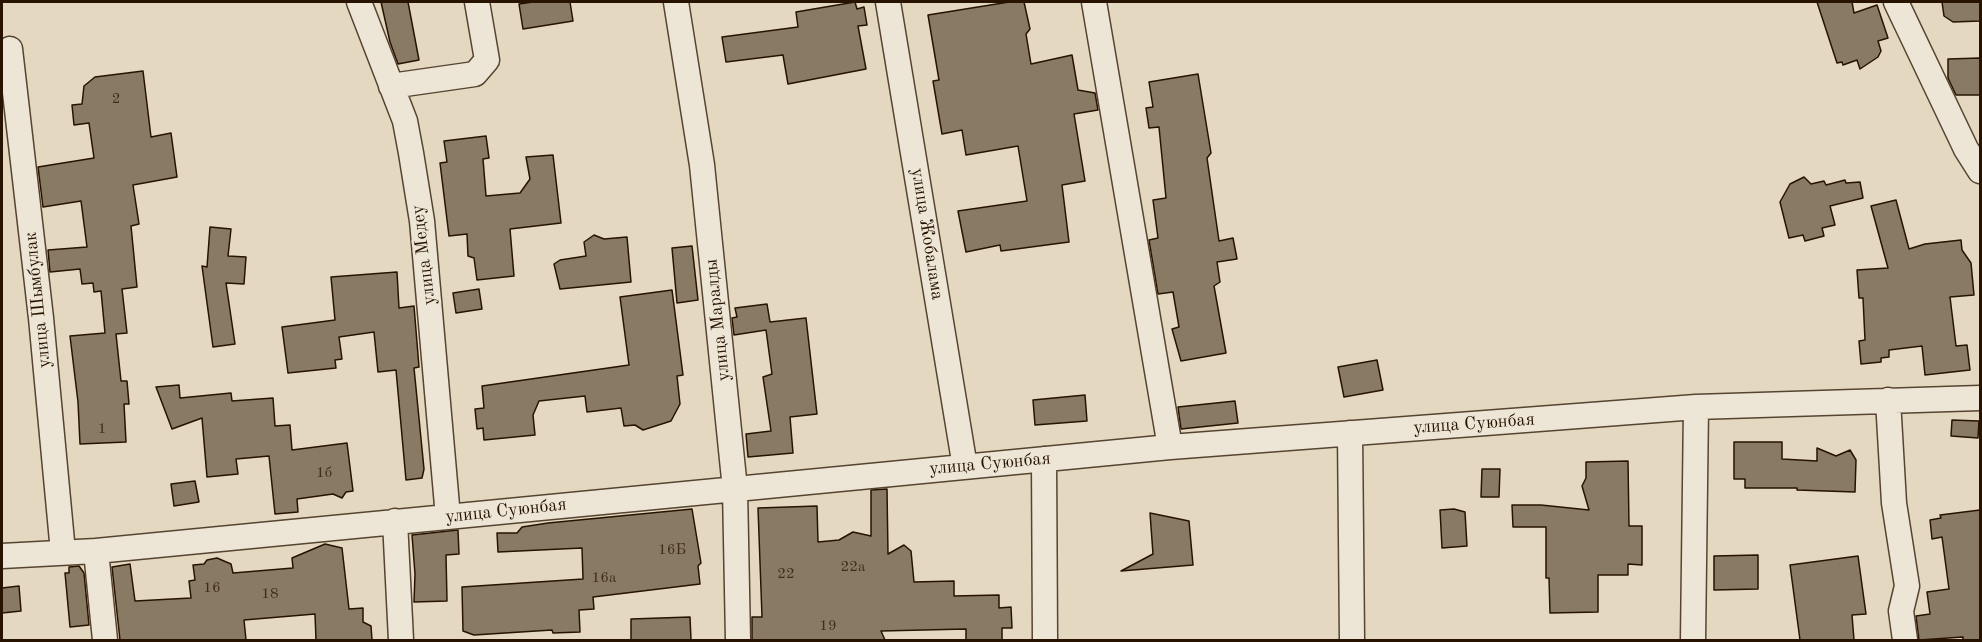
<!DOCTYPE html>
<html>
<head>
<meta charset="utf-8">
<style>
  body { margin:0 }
  #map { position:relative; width:1982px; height:642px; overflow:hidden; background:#e4d9c0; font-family:"Old Standard TT",serif }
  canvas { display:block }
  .frame { position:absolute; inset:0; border:3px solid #271300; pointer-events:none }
</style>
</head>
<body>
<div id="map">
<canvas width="1982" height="642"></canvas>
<div class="frame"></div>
</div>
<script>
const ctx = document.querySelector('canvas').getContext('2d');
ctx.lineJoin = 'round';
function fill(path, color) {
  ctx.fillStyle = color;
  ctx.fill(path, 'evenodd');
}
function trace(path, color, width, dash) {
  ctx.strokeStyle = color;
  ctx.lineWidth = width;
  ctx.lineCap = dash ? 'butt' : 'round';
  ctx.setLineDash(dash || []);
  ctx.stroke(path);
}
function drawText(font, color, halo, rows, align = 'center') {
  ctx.font = font + ' "Old Standard TT",serif';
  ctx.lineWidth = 5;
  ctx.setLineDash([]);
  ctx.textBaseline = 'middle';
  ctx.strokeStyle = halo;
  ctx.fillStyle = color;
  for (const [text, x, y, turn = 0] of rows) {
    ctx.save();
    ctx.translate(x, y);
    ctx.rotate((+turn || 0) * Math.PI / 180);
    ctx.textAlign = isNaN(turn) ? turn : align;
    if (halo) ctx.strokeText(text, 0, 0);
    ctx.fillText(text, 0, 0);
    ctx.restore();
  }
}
const building = new Path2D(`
  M381,2H408L419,60L398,64L390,42Z
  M533,2H570L573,21L523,29L519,4Z
  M855,2L857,9L864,7L867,25L858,26L866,69L788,84L783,55L726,62L722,37L798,27L796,12Z
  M1009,2H1024L1030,29L1026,34L1031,64L1072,55L1078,90L1095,93L1098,110L1074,114L1085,181L1062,185L1069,242L1001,251L1000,245L966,252L958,211L1027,201L1018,146L966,155L962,130L942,134L933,81L939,80L928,15Z
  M1817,2H1852L1854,13L1877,5L1888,38L1878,41L1881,51L1878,57L1860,69L1857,60L1843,65L1842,62L1837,63Z
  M1942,2H1980V21L1953,22L1944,16Z
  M1980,58V95H1956L1948,78V59Z
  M143,71L151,137L171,133L177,177L133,185L139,224L131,226L137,287L122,289L127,333L116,334L121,381H127L129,404H124L126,442L80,444L78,402L70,336L105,333L101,291L94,292L93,283L82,284L80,269L50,272L48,250L87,247L81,201L43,207L38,167L94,158L89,123L74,125L72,105L82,104L84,86L95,77Z
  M1198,74L1211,153L1207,158L1219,241L1233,238L1237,259L1217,262L1220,282L1214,286L1226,353L1181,361L1172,329L1179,327L1173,292L1158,294L1149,240L1158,238L1153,200L1166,198L1159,127L1149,128L1146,108L1153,107L1149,82Z
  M486,136L489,158L483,159L486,196L520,193L530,179L526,157L553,155L561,223L510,229L514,276L477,280L474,258L468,256L467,234L449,236L440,163L447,162L444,141Z
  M1804,177L1811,184L1824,181L1826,185L1845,180L1846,183L1860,182L1863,198L1830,206L1835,225L1822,228L1824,236L1805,241L1803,235L1789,238L1780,202L1790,184Z
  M1896,200L1909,249L1925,244L1961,240L1962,250L1971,263L1974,295L1950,297L1956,346L1967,345L1970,370L1925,375L1922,346L1889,350V357L1881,358V362L1861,364L1859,341L1865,340L1863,298H1859L1857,270L1888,268L1871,206Z
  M210,227L231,229L228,256L246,257L244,284L226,283L235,344L213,347L202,266L207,267Z
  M594,235L604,239L627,237L631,282L560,289L554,264L560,260L586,256L584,242Z
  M692,246L698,300L677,303L672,248Z
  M397,272L399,308L414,306L419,367L414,368L424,469L422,478L406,480L396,370L378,372L374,332L339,337L342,359L335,360L336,368L288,373L282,327L335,320L331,277Z
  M479,289L482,309L456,313L453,293Z
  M672,290L683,375L677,376L680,404L671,421L643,430L635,425L624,426L621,408L587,412L585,396L539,401L533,415L535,435L484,440L483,428L477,429L475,409L484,408L482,386L629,365L620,297Z
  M767,304L770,322L806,318L817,414L790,417L793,453L748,457L746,434L771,431L763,377L772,374L766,330L734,335L732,318L737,317L735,308Z
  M1377,360L1383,390L1344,397L1338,367Z
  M179,385L180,398L231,393L232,401L273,398L275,426L290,425L292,450L347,443L353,491L346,492L342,498L333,494L297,499L298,512L275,514L269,456L236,459L238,474L207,477L202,418L172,429L156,387Z
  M1085,395L1087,421L1035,425L1033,400Z
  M1235,401L1238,423L1181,429L1178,407Z
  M1952,420L1979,421L1978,438L1951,436Z
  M1734,442H1782V459L1817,461V448L1836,456L1850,450L1856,460L1855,492L1797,490V488H1745V479H1734Z
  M1628,461L1629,526H1642V565L1628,564V575H1598V612L1550,613L1549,578H1546V527H1513L1512,505H1541L1589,510L1582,486L1586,478V462Z
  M1482,469H1500L1499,497H1481Z
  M195,481L199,502L174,506L171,484Z
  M887,489L888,554L904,545L911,551L914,582L954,581V596L999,595V608L1011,607L1012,628H1002V640H966V629L881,631L885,640H752V617H762L758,508L817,506L818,542L839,540L853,532L871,536V490Z
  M692,509L701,563L698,566L700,584L593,597L594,609L579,610L580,632L553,633L552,630L474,635L463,631L462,587L583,579L582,548L498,552L497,533H517L522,527L548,523Z
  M1454,509L1465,512L1467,546L1442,548L1440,510Z
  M1980,510V640H1963V637L1919,640L1916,616L1930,614L1927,592L1949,589L1942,537L1932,539L1930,520L1941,518L1940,515Z
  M1150,513L1189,521L1193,565L1121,571L1153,554Z
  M458,530L459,554L446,555L447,601L414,602L415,574L412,535Z
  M325,544L342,548L349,609L363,608V622L371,626L372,640H316L315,614L244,620L246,640H120L112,567L130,564L135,601L191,598L189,581L195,580L193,565L204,564L207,560L217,558L231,564L233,573L293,568L292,558Z
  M1758,555V589L1714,590V556Z
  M1858,556L1866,614L1852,615L1854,640H1800L1790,565Z
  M79,566L84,573L89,625L70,627L65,573H69V567Z
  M19,586L21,611L2,613V588Z
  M690,617L691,640H631V619Z`);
const minor = new Path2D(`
  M359,2L405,121L411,153L422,221L448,517
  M676,2L702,165L735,489L738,640
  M888,2L965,467
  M1094,2L1170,447
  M1896,2L1966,149L1980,171
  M10,49L41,318L63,552
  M391,86L475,74L487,60L477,2
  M1888,400L1894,503L1907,586L1901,611L1905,640
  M1350,433L1352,640
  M1044,459L1045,640
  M395,521L401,640
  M96,551L105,640
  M2,556L96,551L1170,447L1696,407L1980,398
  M1693,640L1696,407`);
const numberNames = [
  ["2",116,99],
  ["1",102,429],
  ["1б",324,473],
  ["16Б",672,550],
  ["22а",853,567],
  ["22",786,574],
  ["16а",604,578],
  ["16",212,588],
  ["18",270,594],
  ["19",828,626]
];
const streetNames = [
  ["улица Жобалама",927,234,81],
  ["улица Медеу",424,255,-97],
  ["улица Шымбулак",38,300,-96],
  ["улица Маралды",718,320,-96],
  ["улица Суюнбая",1474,424,-4],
  ["улица Суюнбая",990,464,-5],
  ["улица Суюнбая",506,511,-6]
];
fill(building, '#897a64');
trace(building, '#271300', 1.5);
trace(minor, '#564430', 27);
trace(minor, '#ede6d6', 24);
drawText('15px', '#402d19', null, numberNames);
drawText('18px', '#271300', '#ede6d6', streetNames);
</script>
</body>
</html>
